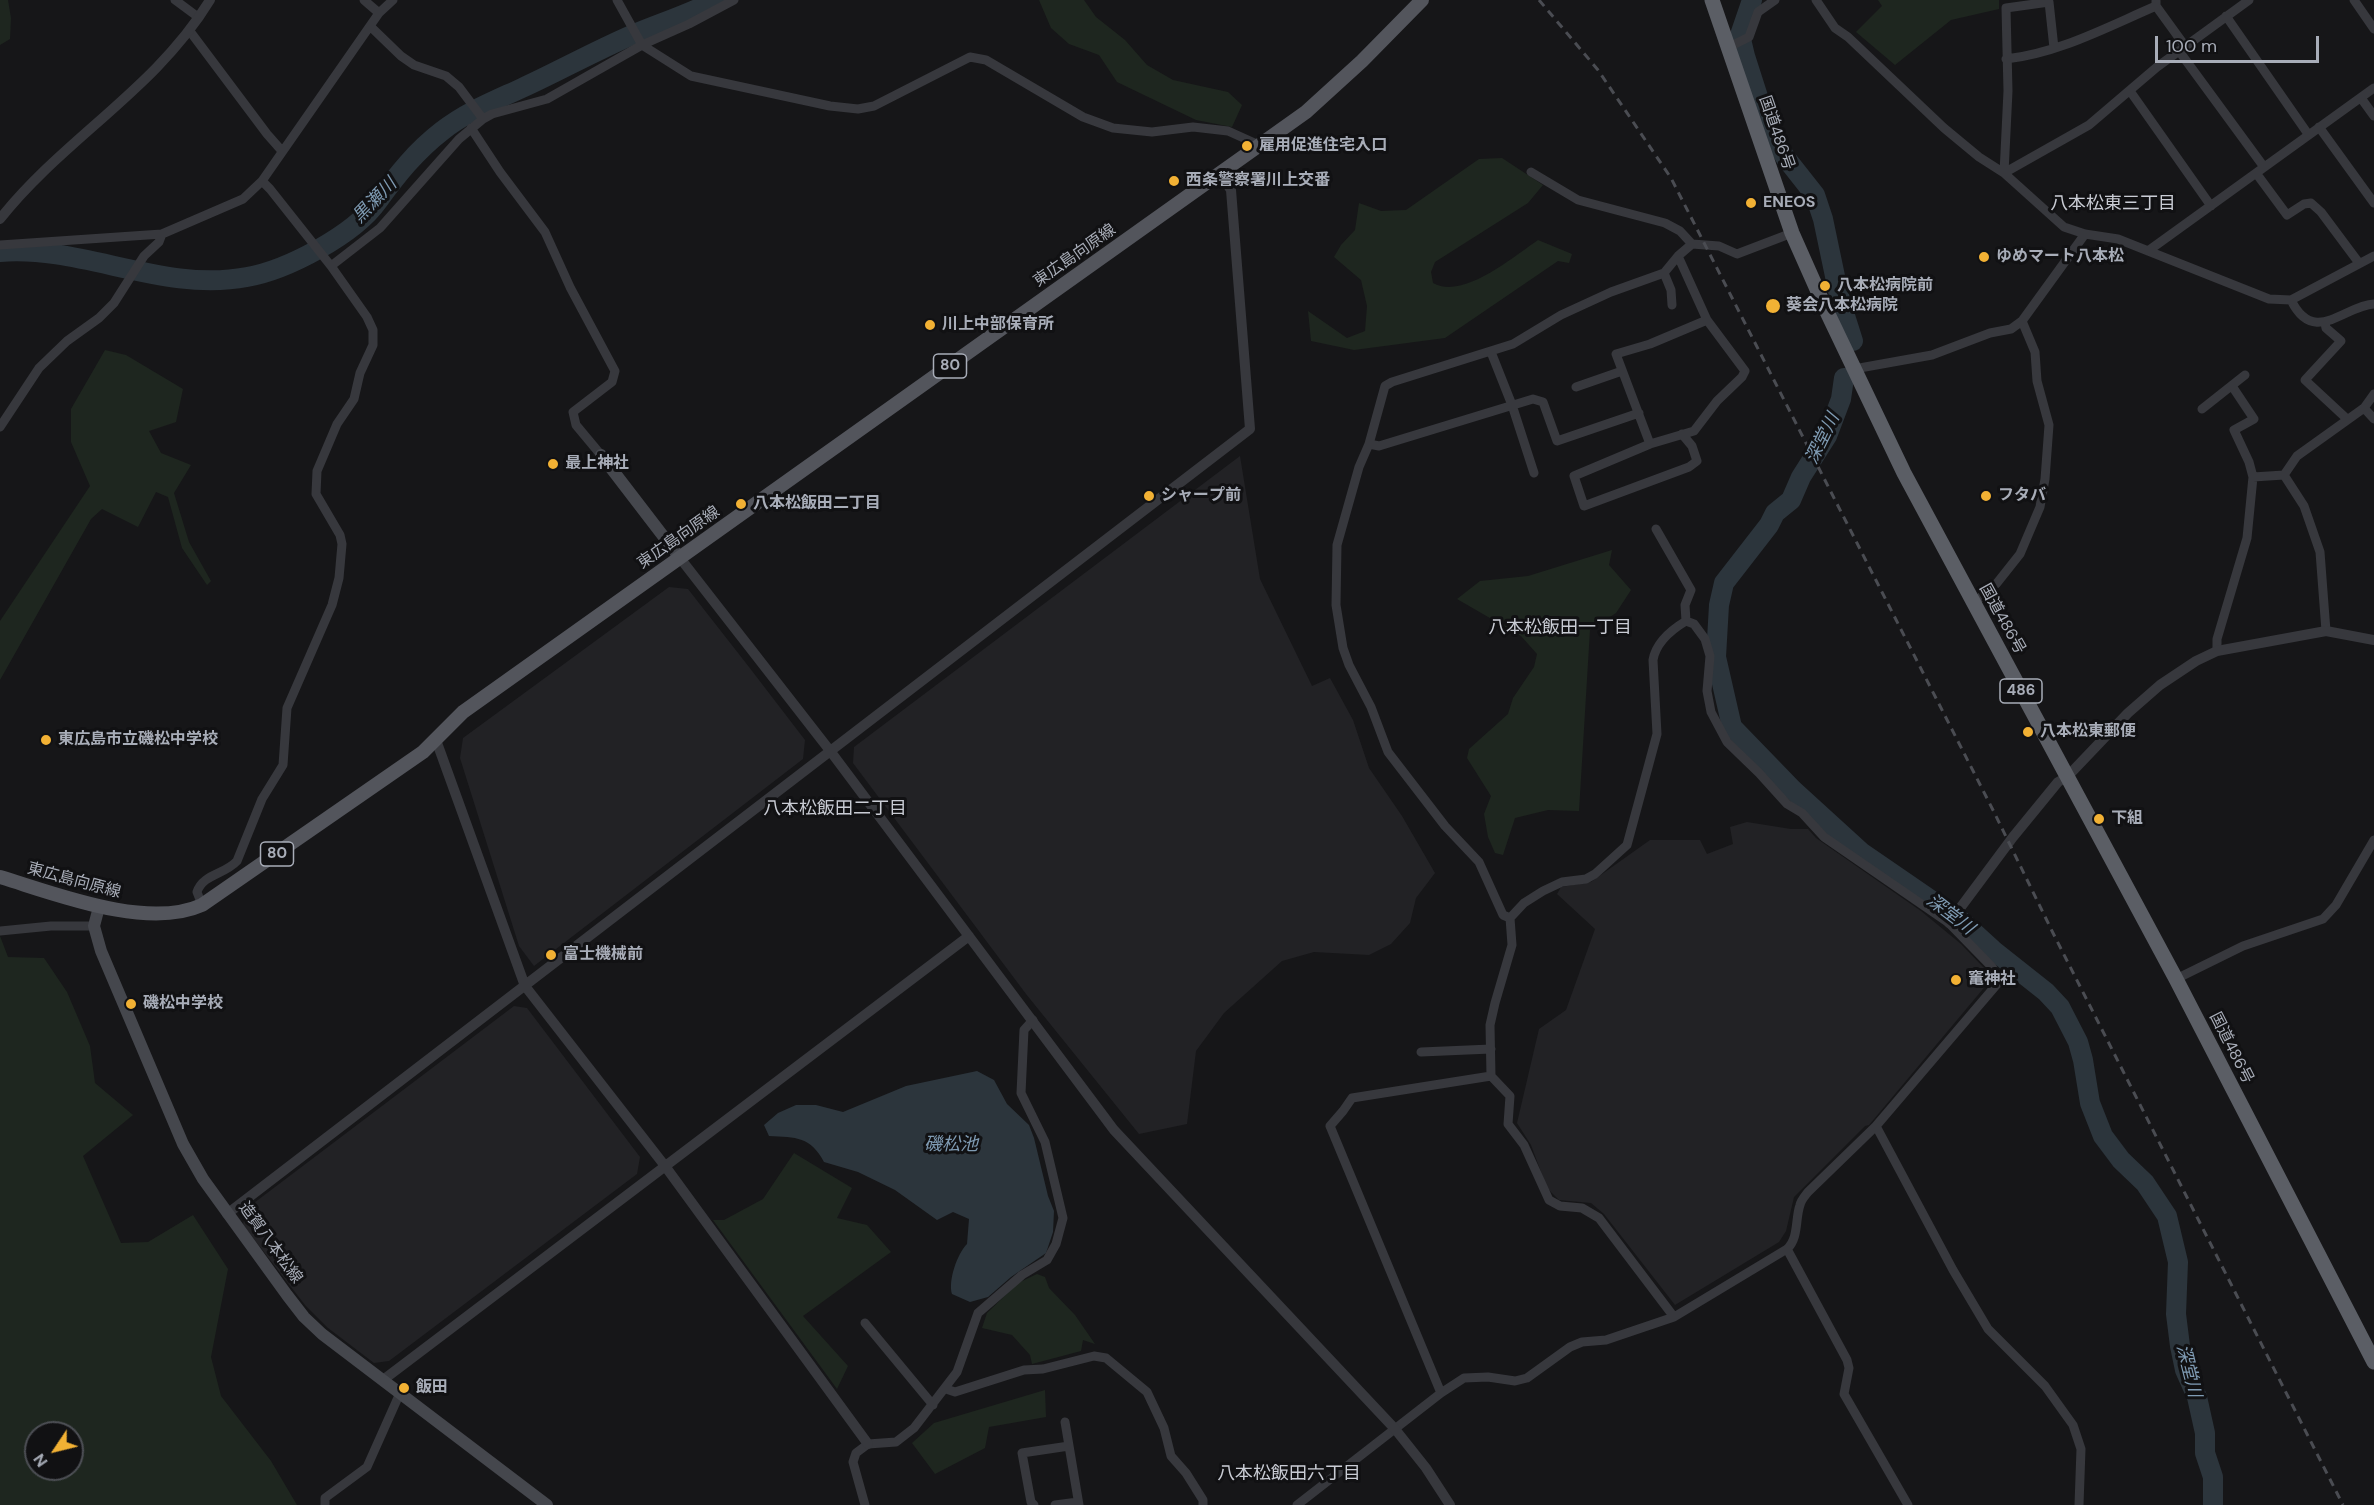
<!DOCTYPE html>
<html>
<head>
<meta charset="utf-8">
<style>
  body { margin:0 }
  #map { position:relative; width:2374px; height:1505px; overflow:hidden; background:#161618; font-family:"DM Sans",sans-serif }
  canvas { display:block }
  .north { position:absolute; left:24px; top:1421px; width:60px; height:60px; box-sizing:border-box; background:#111113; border:2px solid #4d4f55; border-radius:50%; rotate:235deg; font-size:16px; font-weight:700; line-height:24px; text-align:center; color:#a8adb8 }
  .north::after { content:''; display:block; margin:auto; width:21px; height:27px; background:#f2b134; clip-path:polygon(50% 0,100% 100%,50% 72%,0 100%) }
  .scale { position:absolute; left:2155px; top:36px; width:164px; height:27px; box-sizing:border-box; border:3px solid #a8adb8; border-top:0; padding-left:8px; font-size:18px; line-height:21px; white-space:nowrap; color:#a8adb8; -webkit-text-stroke:4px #111113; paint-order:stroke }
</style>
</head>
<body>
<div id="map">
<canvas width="2374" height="1505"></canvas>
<div class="north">N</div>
<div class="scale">100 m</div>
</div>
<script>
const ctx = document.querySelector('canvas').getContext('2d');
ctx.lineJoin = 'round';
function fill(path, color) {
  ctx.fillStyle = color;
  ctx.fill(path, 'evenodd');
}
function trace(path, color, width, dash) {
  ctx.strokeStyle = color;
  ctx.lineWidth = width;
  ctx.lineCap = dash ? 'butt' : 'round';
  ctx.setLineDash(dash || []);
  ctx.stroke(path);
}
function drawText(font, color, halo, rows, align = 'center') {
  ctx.font = font + ' "DM Sans","Noto Sans JP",sans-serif';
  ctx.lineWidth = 6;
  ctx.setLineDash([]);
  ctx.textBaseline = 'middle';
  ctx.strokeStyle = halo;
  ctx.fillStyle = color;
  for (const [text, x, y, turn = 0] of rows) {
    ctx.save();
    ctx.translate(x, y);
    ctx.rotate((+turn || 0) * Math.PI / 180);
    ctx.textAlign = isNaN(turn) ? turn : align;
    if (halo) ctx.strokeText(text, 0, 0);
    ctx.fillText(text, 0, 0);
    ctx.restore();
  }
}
const built = new Path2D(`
  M1240,456L1260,579L1312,686L1330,678L1353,720L1369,768L1402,816L1435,873L1416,898L1410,923L1391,944L1369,955L1314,952L1282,961L1224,1013L1196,1051L1187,1124L1139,1134L1026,994L853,763L854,747Z
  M669,587L688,589L749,667L805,740L803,759L534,966L519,946L460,758L463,738Z
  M1747,822L1791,829H1808L1816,838L1921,911L1961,944L1985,969L1988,983L1869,1125L1865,1126L1794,1197L1786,1231L1779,1242L1675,1305L1604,1214L1591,1203L1559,1200L1547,1188L1531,1145L1517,1123L1539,1029L1566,1010L1595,929L1557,894L1561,887L1591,882L1650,840H1700L1707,854L1733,844L1730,827Z
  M514,1006L527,1008L640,1157L637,1174L389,1361L374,1363L328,1328L305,1305L243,1225L246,1209Z`);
const green = new Path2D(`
  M0,0H8L11,18L10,39L0,45Z
  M1039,0H1084L1096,17L1125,40L1147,65L1173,80L1228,92L1242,105L1232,127L1196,120L1117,82L1099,55L1069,44L1051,28Z
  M1878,0H1999V9L1951,20L1895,65L1856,32L1882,6Z
  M1502,158L1543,185L1528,203L1435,262L1431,272L1433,283C1463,300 1513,257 1538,240L1572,254L1569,263L1558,261L1445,338L1354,350L1311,341L1308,311L1347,338L1365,331L1367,306L1361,280L1334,257L1341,245L1355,230L1359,203L1381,211L1406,210L1479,159Z
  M105,350L126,355L183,389L176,422L149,431L161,453L191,465L174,493L189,542L211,581L207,585L182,548L168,497L156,492L138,527L102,509L91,519L0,680V621L90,486L71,442V409Z
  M1612,550L1609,565L1631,590L1616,613L1590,630L1579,811L1548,810L1515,818L1503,855L1495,853L1488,837L1484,814L1491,796L1467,758L1469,749L1508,714L1513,698L1534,667L1537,654L1521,636L1457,599L1480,581L1528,576Z
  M0,936L8,957L44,958L67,992L90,1046L95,1083L133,1115L83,1156L121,1243L148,1242L193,1215L228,1269L211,1357L221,1396L271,1461L297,1505H0ZM36,1433H72V1469H36Z
  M794,1153L852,1188L837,1218L867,1225L891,1252L803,1316L848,1366L837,1389L713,1220H724L763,1199Z
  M1037,1274L1045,1277L1049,1288L1075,1315L1095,1344L1083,1340L1081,1351L1032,1364L1030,1355L1012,1335L982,1328L987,1313L1018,1283Z
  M1045,1390L1046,1417L989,1427L985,1448L935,1474L912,1443L934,1423Z`);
const water = new Path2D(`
  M977,1071L994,1080L1007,1104L1029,1125L1034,1138L1048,1196L1054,1211L1053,1232L1046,1253L1011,1277L988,1297L970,1302L952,1294C948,1281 957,1254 967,1244L969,1219L953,1212L937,1220L895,1190L858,1172L824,1162C811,1137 796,1137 769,1136L764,1125L778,1113L796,1105H816L843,1112L906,1086Z`);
const river = new Path2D(`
  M1752,0L1740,35L1745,56L1768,128L1785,157L1815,195L1823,219L1840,300L1853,341
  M0,252C82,245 163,293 247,277C287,270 354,235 378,201C397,175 416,151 442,131C466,112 494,101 522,88C559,71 595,51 632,35C660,23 690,14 716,0
  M1844,378L1841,399L1827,436L1801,477L1791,500L1775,513L1769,525L1724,583L1719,605L1716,657L1732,727L1793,790L1861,852L1960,920L1993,950L2046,992L2060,1007L2078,1042L2083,1060L2090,1103L2103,1136L2121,1160L2145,1183L2167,1216L2178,1262L2176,1314L2180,1346L2185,1370L2197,1397L2205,1433V1453L2213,1477V1505`);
const minor = new Path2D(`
  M175,0L198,17
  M364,0L379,13
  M617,0L642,45L691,76L830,106L858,109L874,106L970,57L986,60L1083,117L1113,128L1152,132L1193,127L1228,131L1259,145
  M1816,0L1835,28L1848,37L1944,128L1979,157L2004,173L2064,227L2085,234L2118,239L2269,299L2291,300L2374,256
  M2354,0L2374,29
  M2156,1V6L2185,46
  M2226,16L2308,134
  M371,27L401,56L414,65L446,76L459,87L483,119
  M189,30L267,134L282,151
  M1727,48L1749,37L1758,12L1775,0
  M2179,51L2264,167
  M2006,59C2059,53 2107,27 2156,6
  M2130,91L2211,206
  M2361,98L2374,116
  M2319,127L2374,203
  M471,128L500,172L545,232L570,287L615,371L612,382L573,412L576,425L601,455
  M1531,172L1578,200L1665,223L1680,231L1692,244
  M2004,173L2089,125L2157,67L2249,0
  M2004,173L2008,91L2006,8L2049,2L2054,48
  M2256,173L2287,215L2304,204L2311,203L2321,212L2359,263
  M0,245L162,234L243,199L262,181L379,13L393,0
  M2148,251L2374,88
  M1678,256L1707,320L1745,371L1742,377L1717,401L1694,431L1650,444L1574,476L1584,506L1689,467L1697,461L1692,446L1682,434
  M331,266L380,228L459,139L483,119L492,114L547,99L642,45L689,24L734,0
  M1664,273L1671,290L1672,305
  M2291,300C2314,347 2345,305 2374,304
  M2325,323L2326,328L2341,341L2305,380L2347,419
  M1491,352L1512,405L1534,473
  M1854,369L1932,355L1990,333L2011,329L2022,321L2085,234
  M1576,387L1622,371
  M2364,408L2374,419
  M2202,409L2245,375
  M0,427L39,368L67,341L99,318L114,303L144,256L159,242L162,234
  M1369,444L1379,446L1533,399L1543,402L1557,441L1639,413
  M1650,444L1616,354L1650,344L1707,320
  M2284,475L2297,456L2364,408L2374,394
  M2253,477L2284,475L2304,506L2320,552L2326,631
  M1656,529L1691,590L1685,605L1686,621
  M1973,604L1997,583L2020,554L2040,507L2045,479L2049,425L2037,381L2035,352L2022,321
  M2217,651V639L2247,538L2253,477L2249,462L2234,430L2254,419L2232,386
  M202,905L197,892C203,874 224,875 237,861L262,799L283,765L287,708L332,605L339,578L342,544L340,535L316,494L317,471L337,424L354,399L360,373L373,345V330L367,317L331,266L270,189L262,181
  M1510,918L1503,915L1479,862L1445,826L1388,752L1371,707L1349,665L1343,648L1336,605L1337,545L1359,467L1369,444L1385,386L1392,382L1513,344L1561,315L1611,292L1664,273L1678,256L1692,244L1719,246L1737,254L1792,233
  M0,931L51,926H94
  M2176,979L2243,946L2323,919L2336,905L2374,840
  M1421,1052L1491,1049
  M1876,1126L1953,1270L1988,1329L2045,1386L2073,1425L2081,1449L2079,1505
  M1787,1249L1847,1360L1849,1368L1844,1394L1908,1505
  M1674,1317L1599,1218L1582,1208L1560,1206L1549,1200L1524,1145L1508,1124L1510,1096L1491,1076L1490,1025L1495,1003L1512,945L1510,918L1524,903L1543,891L1562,882L1586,879L1595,874L1627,845L1657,734L1653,660C1656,642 1671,630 1686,621
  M865,1323L933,1405
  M946,1389L955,1392L1024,1370L1043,1369L1094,1356L1106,1358L1147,1392L1164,1428L1171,1456L1186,1473L1203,1500V1505
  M1441,1393L1330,1126L1343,1111L1352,1098L1491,1076
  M1065,1422L1079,1505
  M325,1505V1498L367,1467L400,1393
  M865,1505L853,1462L856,1453L868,1444L896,1442L914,1428L957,1372L978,1313L1022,1275L1047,1260L1056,1244L1063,1218L1045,1142L1021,1093L1024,1030L1033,1020
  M1034,1505L1031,1502L1022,1453L1069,1446
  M1055,1505L1078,1502
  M1297,1505L1441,1393L1464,1378L1488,1377L1515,1381L1527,1378L1570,1347L1582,1342L1606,1340L1674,1317L1787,1249C1799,1238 1795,1219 1800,1205C1801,1200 1805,1196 1808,1192L1876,1126L1998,983V978L1992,967L1949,923L1824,837L1802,813L1787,804L1759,773L1727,742L1711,712L1707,691L1710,656L1705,639L1694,624L1686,621`);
const tertiary = new Path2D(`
  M0,219C63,139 156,89 210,0
  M680,558L831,752L1114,1130L1395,1429L1426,1468L1450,1505
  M436,740L525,986L665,1166L868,1444
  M1949,923L2013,837L2058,782L2067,777L2128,713L2160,685L2196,661L2217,651L2326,631L2374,640
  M227,1214L1250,429L1231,190L1220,173
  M383,1380L969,936`);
const secondary = new Path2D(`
  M601,455L680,558
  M99,907L94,926L101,951L183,1144L203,1179L287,1295L304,1317L322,1334L547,1505`);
const primary = new Path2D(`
  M0,877C56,894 147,930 202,905L423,752L463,712L1306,112L1362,61L1422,0`);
const trunk = new Path2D(`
  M1712,0L1792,233L1828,314L1904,473L2176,979L2374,1362`);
const rail = new Path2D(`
  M1539,0L1598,70L1671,178L1994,812L2053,933L2343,1505`);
const markers = [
  [1247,146,6,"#f2b134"],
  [1174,181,6,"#f2b134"],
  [1751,203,6,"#f2b134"],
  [1984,257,6,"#f2b134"],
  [1825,286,6,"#f2b134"],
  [1773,306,8,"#f2b134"],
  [930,325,6,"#f2b134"],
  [553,464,6,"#f2b134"],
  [1149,496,6,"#f2b134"],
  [1986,496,6,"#f2b134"],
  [741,504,6,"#f2b134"],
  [2028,732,6,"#f2b134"],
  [46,740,6,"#f2b134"],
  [2099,819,6,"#f2b134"],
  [551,955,6,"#f2b134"],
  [1956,980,6,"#f2b134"],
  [131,1004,6,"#f2b134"],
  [404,1388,6,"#f2b134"]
];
const shields = [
  [950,366,33],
  [2021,691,42],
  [277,854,33]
];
const shieldNames = [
  ["80",950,366],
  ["486",2021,691],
  ["80",277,854]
];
const streetNames = [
  ["国道486号",1776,133,71],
  ["東広島向原線",1075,256,-35],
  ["東広島向原線",679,538,-35],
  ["国道486号",2002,619,61],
  ["東広島向原線",74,881,15],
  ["国道486号",2231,1048,63],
  ["造賀八本松線",270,1243,54]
];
const poiNames = [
  ["雇用促進住宅入口",1259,146],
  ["西条警察署川上交番",1186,181],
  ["ENEOS",1763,203],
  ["ゆめマート八本松",1996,257],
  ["八本松病院前",1837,286],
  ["葵会八本松病院",1786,306],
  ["川上中部保育所",942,325],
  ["最上神社",565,464],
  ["シャープ前",1161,496],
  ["フタバ",1998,496],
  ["八本松飯田二丁目",753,504],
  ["八本松東郵便",2040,732],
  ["東広島市立磯松中学校",58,740],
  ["下組",2111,819],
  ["富士機械前",563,955],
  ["竃神社",1968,980],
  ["磯松中学校",143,1004],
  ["飯田",416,1388]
];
const waterNames = [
  ["黒瀬川",375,201,-46],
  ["深堂川",1823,439,-64],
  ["深堂川",1950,915,37],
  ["磯松池",951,1145],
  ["深堂川",2188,1371,76]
];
const neighbourhoodNames = [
  ["八本松東三丁目",2113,204],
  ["八本松飯田一丁目",1560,628],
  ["八本松飯田二丁目",835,809],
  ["八本松飯田六丁目",1289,1474]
];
fill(built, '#222225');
fill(green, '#1e261f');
fill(water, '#2c353c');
trace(river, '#2c353c', 20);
trace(minor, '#37383d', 9);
trace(tertiary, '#37383d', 10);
trace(secondary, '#45474d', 12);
trace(primary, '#53555c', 14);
trace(trunk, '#5b5e65', 15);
trace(rail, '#4a4c52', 3, [8, 6]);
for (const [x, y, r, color] of markers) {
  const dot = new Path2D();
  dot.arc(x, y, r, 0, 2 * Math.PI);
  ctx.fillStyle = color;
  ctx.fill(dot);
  trace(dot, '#111113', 2);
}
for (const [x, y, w] of shields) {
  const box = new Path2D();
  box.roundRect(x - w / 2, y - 12, w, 24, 4.5);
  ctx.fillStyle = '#111113';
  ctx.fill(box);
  trace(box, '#a8adb8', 1.5);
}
drawText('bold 15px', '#a8adb8', null, shieldNames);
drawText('16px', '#a8adb8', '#111113', streetNames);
drawText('bold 16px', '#a8adb8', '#111113', poiNames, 'left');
drawText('italic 18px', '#7f9bb3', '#111113', waterNames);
drawText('18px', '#c9ccd4', '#111113', neighbourhoodNames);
</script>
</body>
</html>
